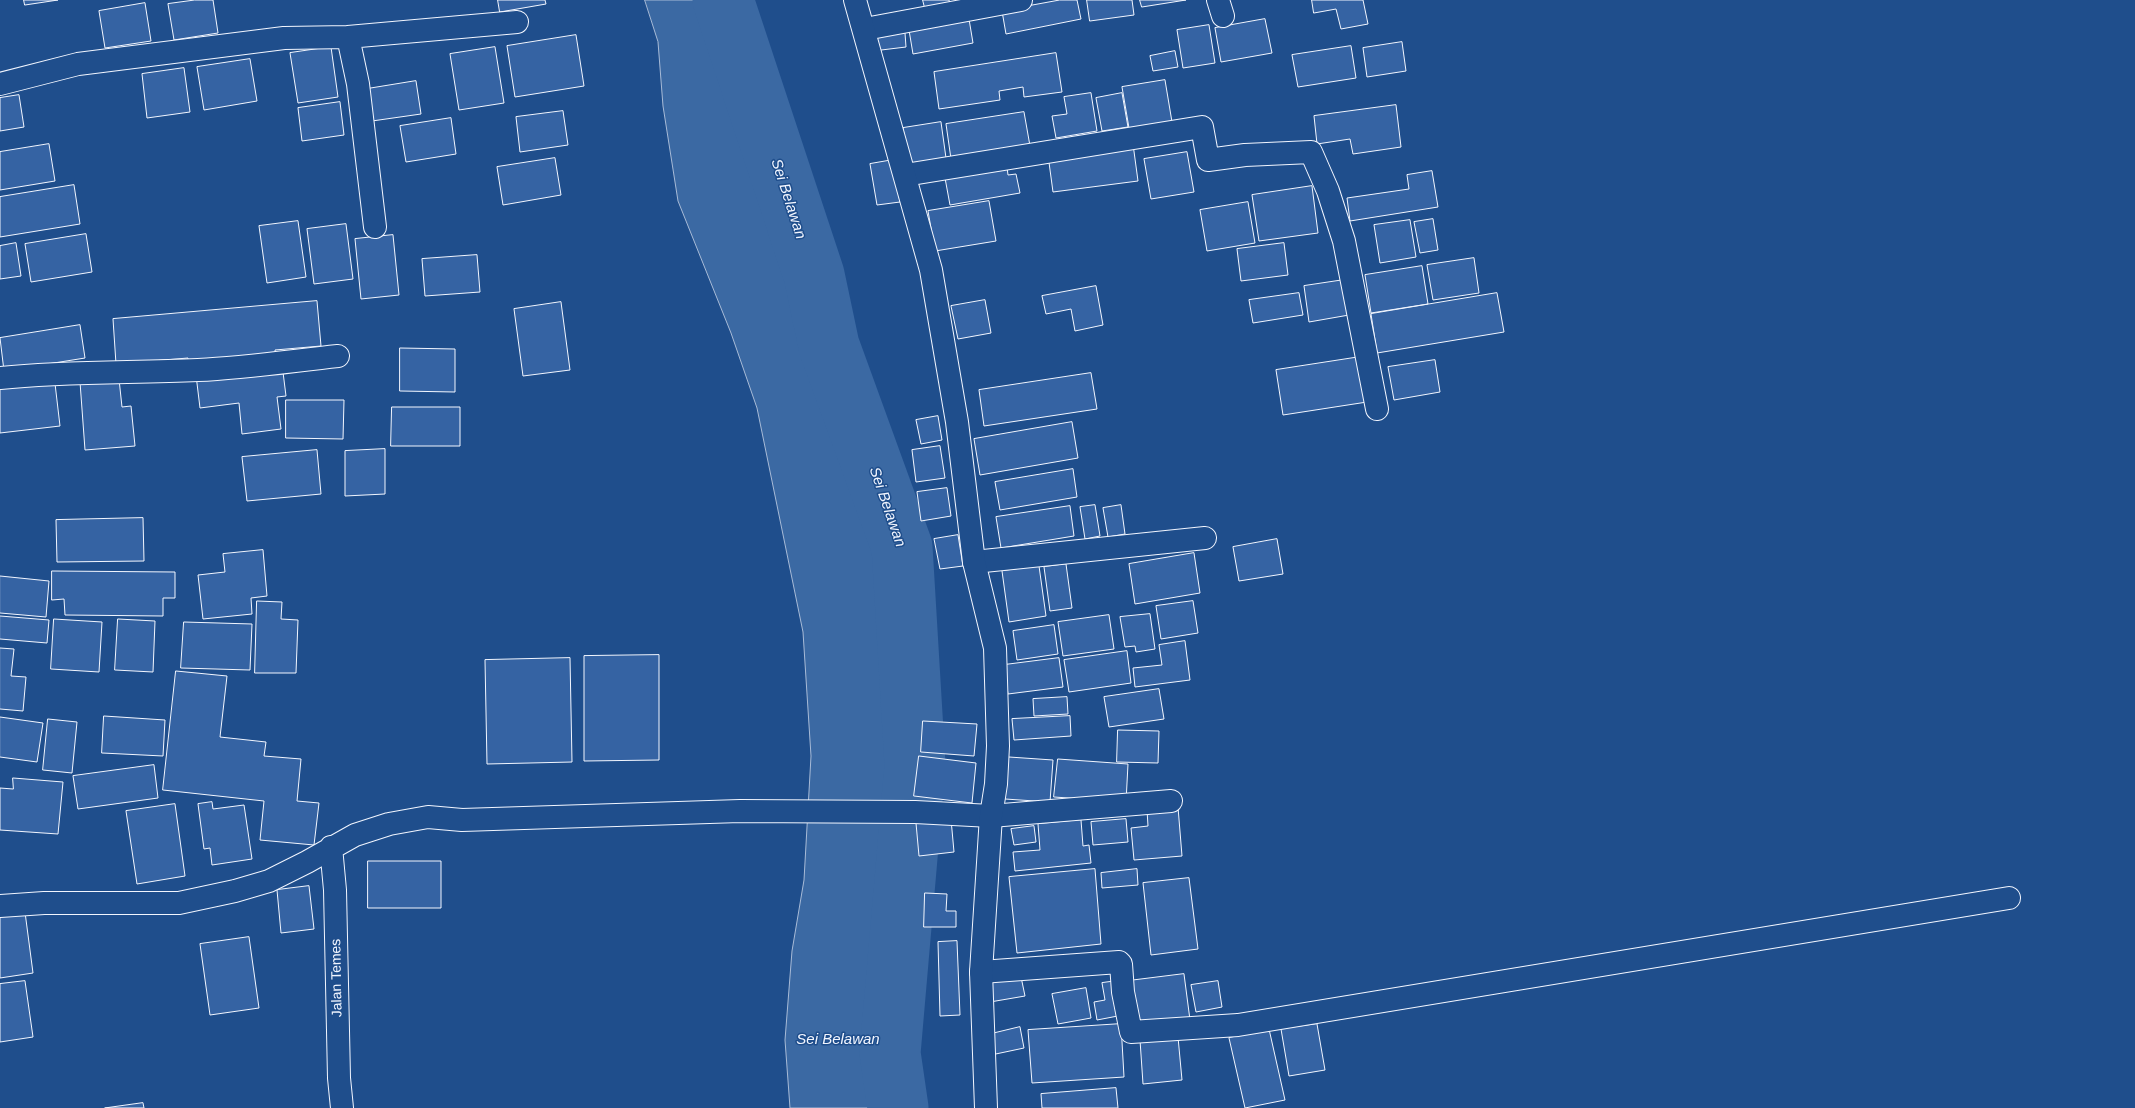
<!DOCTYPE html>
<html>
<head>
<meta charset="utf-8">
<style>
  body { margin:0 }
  canvas { display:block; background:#1f4e8c }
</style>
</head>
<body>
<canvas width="2135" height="1108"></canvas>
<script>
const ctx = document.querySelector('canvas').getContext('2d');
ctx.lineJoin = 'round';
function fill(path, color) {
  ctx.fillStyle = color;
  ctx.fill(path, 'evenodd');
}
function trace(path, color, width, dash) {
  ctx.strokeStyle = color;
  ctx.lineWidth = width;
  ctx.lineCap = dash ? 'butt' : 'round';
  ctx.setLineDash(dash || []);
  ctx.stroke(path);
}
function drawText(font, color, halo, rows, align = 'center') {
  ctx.font = font + ' Helvetica,sans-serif';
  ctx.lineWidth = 3;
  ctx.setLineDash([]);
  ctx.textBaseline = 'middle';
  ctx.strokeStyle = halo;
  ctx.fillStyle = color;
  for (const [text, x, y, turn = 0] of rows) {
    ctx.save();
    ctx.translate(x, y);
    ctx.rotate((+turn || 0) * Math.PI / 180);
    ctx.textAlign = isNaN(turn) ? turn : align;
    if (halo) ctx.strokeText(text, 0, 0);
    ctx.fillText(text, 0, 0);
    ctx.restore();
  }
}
const water = new Path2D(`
  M645,0H725L746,83L788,222L851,409L882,586L889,697L883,930L891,1039L893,1108H790L785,1040L792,951L804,880L811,756L803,632L757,408L731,333L678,201L663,106L658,42Z`);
const river = new Path2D(`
  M723,0L814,275L829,346L902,547L915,765L890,1053L898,1108`);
const building = new Path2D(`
  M24,0H58L25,5Z
  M195,0H213L218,33L174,40L168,4Z
  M498,0H545L546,4L500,12Z
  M923,0H949L950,4L925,8Z
  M1060,0H1077L1081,19L1006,34L1002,11Z
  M1087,0H1132L1134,15L1090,21Z
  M1140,0H1186L1142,7Z
  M1312,0H1363L1368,24L1341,29L1336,9L1314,13Z
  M145,3L151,41L105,48L99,11Z
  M969,19L973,43L913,54L909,30Z
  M1265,19L1272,53L1221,62L1215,28Z
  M1209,25L1215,63L1183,68L1177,30Z
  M905,33L906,47L873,51L871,36Z
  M576,35L584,86L515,97L507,46Z
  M1402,42L1406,71L1367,77L1363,48Z
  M1351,46L1356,78L1298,87L1292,55Z
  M331,47L338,97L298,103L290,53Z
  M495,47L504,103L459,110L450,54Z
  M1175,51L1178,67L1153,71L1150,56Z
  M1056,53L1062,92L1024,97L1023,87L999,91L1000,100L939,109L934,72Z
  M250,59L257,101L204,110L197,67Z
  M184,68L190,112L147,118L142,74Z
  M1165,80L1172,122L1129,128L1122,87Z
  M416,81L421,114L372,121L367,89Z
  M1091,93L1097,131L1056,138L1052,116L1067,114L1064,97Z
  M1122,93L1128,127L1102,131L1096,98Z
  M19,95L24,127L0,131V98Z
  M340,102L344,135L302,141L298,108Z
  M1396,105L1401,147L1353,154L1350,139L1317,144L1314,116Z
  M563,111L568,145L520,152L516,117Z
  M1024,112L1030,146L951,159L946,124Z
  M451,118L456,154L406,162L400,126Z
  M941,122L946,158L909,164L903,128Z
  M49,144L55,181L0,190V152Z
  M1133,144L1138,181L1053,192L1048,155Z
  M1187,152L1194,192L1151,199L1144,159Z
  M555,158L561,195L503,205L497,167Z
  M893,160L900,202L877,205L870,164Z
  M1007,167L1008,175L1016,174L1020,193L950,205L945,178Z
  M1432,171L1438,207L1350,221L1347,198L1409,189L1407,175Z
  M74,185L80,224L0,237V197Z
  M1312,186L1318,233L1259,241L1252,195Z
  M989,201L996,241L935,251L928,211Z
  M1248,202L1255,243L1207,251L1200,210Z
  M1433,219L1438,250L1420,253L1414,222Z
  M1410,220L1416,257L1380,263L1374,225Z
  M298,221L306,277L267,283L259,226Z
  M346,224L353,279L314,284L307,229Z
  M86,234L92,272L31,282L25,244Z
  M393,235L399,295L361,299L355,239Z
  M16,243L21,276L0,279V246Z
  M1284,243L1288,275L1241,281L1237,249Z
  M477,255L480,292L425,296L422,259Z
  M1474,258L1479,293L1433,300L1427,265Z
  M1422,266L1428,304L1371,313L1365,275Z
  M1344,280L1349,315L1309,322L1304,286Z
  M1096,286L1103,325L1075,331L1071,309L1046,314L1042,296Z
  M1299,293L1303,315L1253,323L1249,300Z
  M1497,293L1504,332L1377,353L1371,314Z
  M985,300L991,333L958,339L951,306Z
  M317,301L321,346L275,350L276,359L188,367V358L116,364L113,319Z
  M561,302L570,370L523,376L514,309Z
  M80,325L85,358L4,371L0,338Z
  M400,348L455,349V392L400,391Z
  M1360,357L1367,402L1283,415L1276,370Z
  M1435,360L1440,392L1394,400L1388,367Z
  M282,364L286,396L277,397L281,429L242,434L239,403L200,408L196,375Z
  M1091,373L1097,409L984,426L979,390Z
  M54,375L60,426L0,433V381Z
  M119,379L122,407L131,406L135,446L85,450L80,382Z
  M286,400H344L343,439L286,438Z
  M392,407H460V446H391Z
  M938,416L942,440L921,444L916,420Z
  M1072,422L1078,458L980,475L974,439Z
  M940,446L945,478L916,482L912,450Z
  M385,449V494L345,496V451Z
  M317,450L321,494L247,501L242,457Z
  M1073,469L1077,497L1000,510L995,482Z
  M947,488L951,516L921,521L917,492Z
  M1095,505L1100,536L1085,539L1080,507Z
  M1121,505L1125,534L1108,537L1103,508Z
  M1070,506L1074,536L1001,548L996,517Z
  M143,518L144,561L57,562L56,520Z
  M958,535L963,566L940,569L934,539Z
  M1277,539L1283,574L1239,581L1233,547Z
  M263,550L267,596L251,598L252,614L203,619L198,575L225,572L223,554Z
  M1194,553L1200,593L1135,604L1129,564Z
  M1066,564L1072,608L1050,611L1044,567Z
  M1039,566L1046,616L1009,622L1002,571Z
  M52,571L175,572V598H163V616L65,615L64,599L52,600Z
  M0,576L49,581L46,617L0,613Z
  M257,601L282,602L281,619L298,620L296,673H255Z
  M1193,601L1198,633L1161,639L1156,606Z
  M1150,614L1155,649L1136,652L1135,646L1125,647L1120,617Z
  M1109,615L1114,649L1063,656L1058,622Z
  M0,616L49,620L47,643L0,639Z
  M54,619L102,622L99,672L51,669Z
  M118,619L155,621L153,672L115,670Z
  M184,622L252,624L250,670L181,668Z
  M1054,625L1058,654L1017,660L1013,631Z
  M1185,641L1190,680L1135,687L1133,668L1162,665L1159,645Z
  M0,648L14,649L11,676L26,677L23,711L0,709Z
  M1127,651L1131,683L1069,692L1064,660Z
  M659,655V760L584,761V656Z
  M570,658L572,762L487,764L485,660Z
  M1059,658L1063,687L1008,694L1004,665Z
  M176,671L227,676L220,737L266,742L264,756L301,759L297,801L319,803L314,845L260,840L264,801L163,790Z
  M1159,689L1164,719L1109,727L1104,697Z
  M1067,697L1068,714L1034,716L1033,699Z
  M104,716L165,720L163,756L102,753Z
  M1070,716L1071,736L1014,740L1012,719Z
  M0,717L43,723L37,762L0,757Z
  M48,719L77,722L72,773L43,770Z
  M923,721L977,724L974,756L921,752Z
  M1118,730L1159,731L1158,763L1117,762Z
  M919,756L976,763L972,803L914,796Z
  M1009,757L1053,760L1050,802L1005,799Z
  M1058,759L1128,764L1126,802L1054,797Z
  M154,765L158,798L78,809L73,776Z
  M13,778L63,782L58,834L0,830V788L13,789Z
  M212,802L213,809L244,805L252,859L212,865L210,848L204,849L198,804Z
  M175,804L185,876L137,884L126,811Z
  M1178,807L1182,856L1134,860L1131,828L1148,826L1147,810Z
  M951,819L954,852L919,856L916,823Z
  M1126,819L1128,842L1093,845L1091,822Z
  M1081,820L1083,846L1089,845L1091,863L1015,871L1013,852L1040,850L1038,824Z
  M1034,826L1036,842L1014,845L1011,829Z
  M368,861H441V908H368Z
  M1095,869L1101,944L1017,953L1009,877Z
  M1137,869L1138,885L1102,888L1101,873Z
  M1189,878L1198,949L1151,955L1143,883Z
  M309,886L314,929L281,933L277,890Z
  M925,893L947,894L946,911H956V927H924Z
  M25,912L33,973L0,978V915Z
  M249,937L259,1008L210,1015L200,944Z
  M957,941L960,1015L940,1016L938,942Z
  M1020,972L1025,996L990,1002L986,978Z
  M1184,974L1190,1020L1134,1027L1128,981Z
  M25,981L33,1037L0,1042V984Z
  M1117,981L1123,1015L1097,1020L1094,1002L1105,1000L1102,983Z
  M1218,981L1222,1007L1196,1012L1191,985Z
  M1086,988L1091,1018L1058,1024L1052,994Z
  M1121,1024L1124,1077L1032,1083L1028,1030Z
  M1317,1024L1325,1070L1289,1076L1281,1029Z
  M1020,1027L1024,1048L991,1055L987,1035Z
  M1269,1029L1285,1100L1245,1108L1229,1038Z
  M1178,1037L1182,1080L1143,1084L1140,1040Z
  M1116,1088L1118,1108H1042L1041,1094Z
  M143,1103L144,1108H105Z`);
const street = new Path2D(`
  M1218,0L1223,16
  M865,29L1021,0
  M348,37L517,22
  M0,84L78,64L284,38L348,37L358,84L375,227
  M905,175L1202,127L1208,160L1245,155L1311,152L1328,191L1344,241L1377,409
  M0,378C66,371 132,373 198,370C245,368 291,361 338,356
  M974,562L1205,538
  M331,847L335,890L339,1078L342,1108
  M0,906L44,903H179L235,891L269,881L307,862L355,835L389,824L428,817L462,820L740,811L915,812L991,816L1171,801
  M981,972L1119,962L1121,964L1123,992L1131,1032L1238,1025L2009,898`);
const secondary = new Path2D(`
  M855,0L931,270L957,422L974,562L995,648L998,746L996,784L991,816L981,972L986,1108`);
const streetNames = [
  ["Jalan Temes",337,978,-91]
];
const waterNames = [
  ["Sei Belawan",788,199,72],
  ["Sei Belawan",887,507,71],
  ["Sei Belawan",838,1040]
];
fill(water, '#3b69a3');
trace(water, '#a8bbd7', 1);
trace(river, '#3b69a3', 61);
fill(building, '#3563a3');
trace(building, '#f2f6ff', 1);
trace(street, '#f2f6ff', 24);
trace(secondary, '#f2f6ff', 24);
trace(street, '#1f4e8c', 22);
trace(secondary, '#1f4e8c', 22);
drawText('14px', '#f2f6ff', '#1f4e8c', streetNames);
drawText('italic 15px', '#f2f6ff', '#1f4e8c', waterNames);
</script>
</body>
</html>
